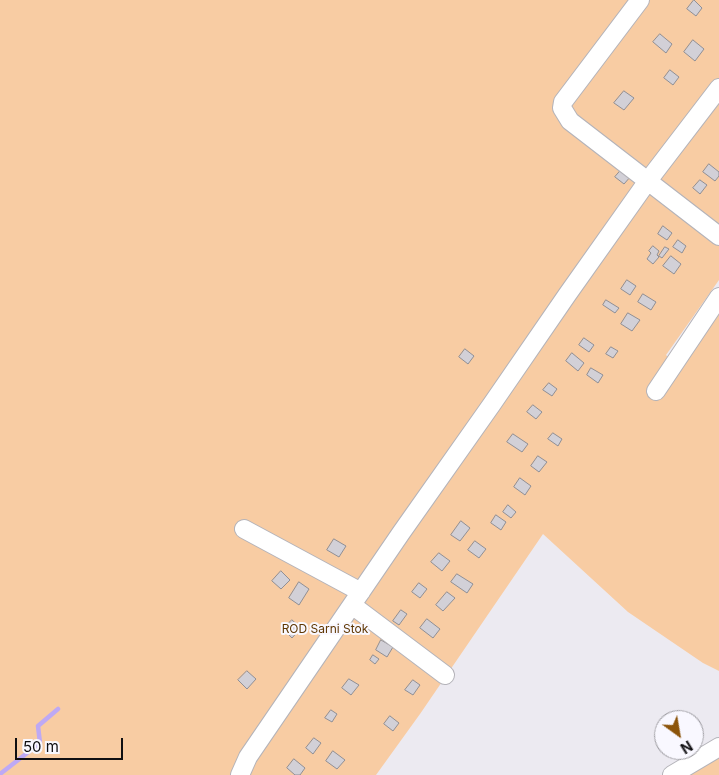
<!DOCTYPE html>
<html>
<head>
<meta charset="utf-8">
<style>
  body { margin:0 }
  #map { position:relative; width:719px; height:775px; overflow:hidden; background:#eceaf1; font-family:Inter,sans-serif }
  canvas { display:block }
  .north { position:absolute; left:654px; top:710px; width:50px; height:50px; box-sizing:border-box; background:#f9f8ff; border:1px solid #9c9ba0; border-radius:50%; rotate:148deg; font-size:14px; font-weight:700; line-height:20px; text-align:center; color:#100f12 }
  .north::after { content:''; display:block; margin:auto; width:18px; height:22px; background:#8c540a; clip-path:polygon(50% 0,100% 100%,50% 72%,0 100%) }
  .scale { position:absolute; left:15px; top:738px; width:108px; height:22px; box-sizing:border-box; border:2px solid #100f12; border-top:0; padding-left:6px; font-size:15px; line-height:18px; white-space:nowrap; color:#100f12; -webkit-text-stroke:4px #f9f8ff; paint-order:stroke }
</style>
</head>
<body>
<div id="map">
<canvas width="719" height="775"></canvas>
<div class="north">N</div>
<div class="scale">50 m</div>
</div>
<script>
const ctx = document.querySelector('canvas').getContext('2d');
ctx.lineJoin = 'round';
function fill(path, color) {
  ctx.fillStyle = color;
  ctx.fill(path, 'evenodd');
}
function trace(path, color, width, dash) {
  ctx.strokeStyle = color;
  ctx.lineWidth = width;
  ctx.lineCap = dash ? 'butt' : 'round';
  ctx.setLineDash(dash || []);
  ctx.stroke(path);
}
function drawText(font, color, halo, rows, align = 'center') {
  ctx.font = font + ' Inter,sans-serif';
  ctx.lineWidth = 4;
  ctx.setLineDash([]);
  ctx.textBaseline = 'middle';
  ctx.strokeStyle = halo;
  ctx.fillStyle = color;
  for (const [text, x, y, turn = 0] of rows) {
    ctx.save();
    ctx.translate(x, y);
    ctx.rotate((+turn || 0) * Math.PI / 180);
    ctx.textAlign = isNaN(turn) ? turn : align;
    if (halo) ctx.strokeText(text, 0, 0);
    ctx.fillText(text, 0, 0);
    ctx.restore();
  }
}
const green = new Path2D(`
  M0,0H719V280L666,355L670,359L719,309V671L703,663L628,612L543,534L420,714L376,775H0Z
  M719,751V775H679Z`);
const stream = new Path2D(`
  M0,774L40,743L38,726L58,709`);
const building = new Path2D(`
  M694,0L702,8L696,16L687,9Z
  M660,34L672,44L666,53L653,42Z
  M693,40L704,49L695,61L684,52Z
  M670,70L679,77L673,85L664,78Z
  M624,91L634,98L624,110L614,103Z
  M709,164L719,172V176L715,181L703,172Z
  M622,169L631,176L624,184L615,177Z
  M700,180L707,185L700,194L693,188Z
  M663,226L672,233L667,240L658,234Z
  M678,240L686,246L682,253L673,247Z
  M653,246L659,251L657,255L659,257L653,264L647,259L651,253L649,251Z
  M665,247L669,249L662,258L659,256Z
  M671,256L681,264L674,274L663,266Z
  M627,280L636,286L630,295L621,289Z
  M643,294L656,302L651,310L638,302Z
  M606,300L619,308L615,313L603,305Z
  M628,313L640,320L632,331L621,324Z
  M584,338L594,345L589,352L579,345Z
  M611,347L618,351L613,358L606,354Z
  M465,349L474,356L468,364L459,357Z
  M572,353L584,363L578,371L566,361Z
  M591,368L603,375L598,383L587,375Z
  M549,383L557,389L552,396L543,390Z
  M533,405L542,412L536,419L527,412Z
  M553,433L562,439L558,446L548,439Z
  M513,434L528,444L522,452L507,442Z
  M538,456L547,462L539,472L531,466Z
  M520,478L531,486L525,495L514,487Z
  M508,505L516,512L511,518L503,512Z
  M496,515L506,522L501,530L491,523Z
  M461,521L470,528L460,541L451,535Z
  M334,539L346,546L339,557L327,550Z
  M475,541L486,549L479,558L468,550Z
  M439,553L450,561L442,571L431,562Z
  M281,571L290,580L281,589L272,581Z
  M457,574L473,584L467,593L451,582Z
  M299,582L309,589L299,605L289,598Z
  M419,583L427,589L420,598L412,592Z
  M447,592L455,598L443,611L436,605Z
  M401,610L407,614L399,625L393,621Z
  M427,619L440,629L433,638L420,628Z
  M292,620L301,628L292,638L283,629Z
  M381,640L393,647L387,657L376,650Z
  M373,655L379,659L375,664L370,660Z
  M247,671L256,679L247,689L238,680Z
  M349,679L359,685L351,695L342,688Z
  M413,680L420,685L413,695L405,690Z
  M331,710L337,714L332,722L325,718Z
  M390,716L399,723L393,731L384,724Z
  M314,738L321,743L313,754L306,748Z
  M333,751L345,760L337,769L326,761Z
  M294,759L305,768L300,775H295L287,768Z`);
const minor = new Path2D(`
  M640,0L563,102L562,108L570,121L719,236
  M656,391L719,297
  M244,529L361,592
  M352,605L445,675
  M240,775L248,757L401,533L492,404L567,295L647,182L719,88
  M672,775L719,747`);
const parkNames = [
  ["ROD Sarni Stok",325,629]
];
fill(green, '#f8cca3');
trace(stream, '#bea9f4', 4.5);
fill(building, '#d2d0d7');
trace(building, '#908f95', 1);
trace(minor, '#b4b3b9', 20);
trace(minor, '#fff', 18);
drawText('12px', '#5f3703', '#f9f8ff', parkNames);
</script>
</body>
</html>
